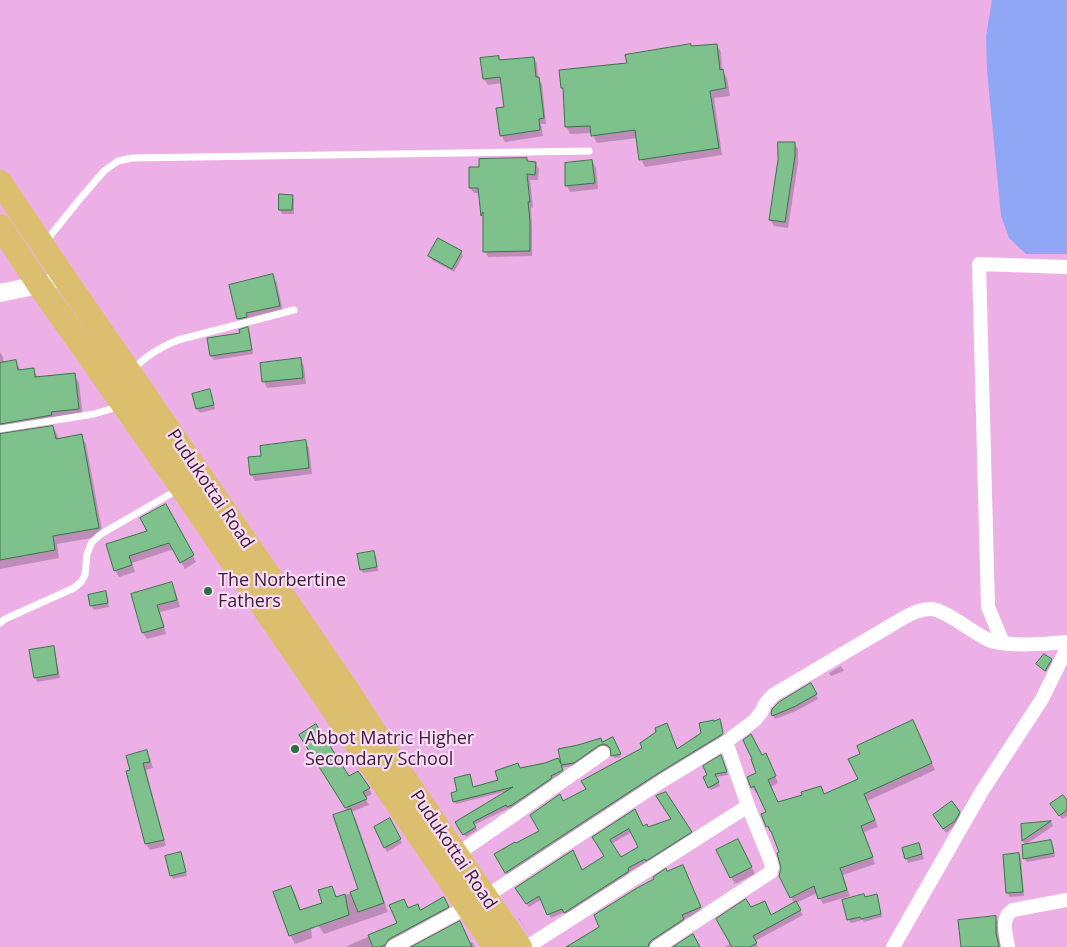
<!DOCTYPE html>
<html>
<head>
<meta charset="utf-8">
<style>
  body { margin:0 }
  canvas { display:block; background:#ecafe6 }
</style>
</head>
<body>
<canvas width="1067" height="947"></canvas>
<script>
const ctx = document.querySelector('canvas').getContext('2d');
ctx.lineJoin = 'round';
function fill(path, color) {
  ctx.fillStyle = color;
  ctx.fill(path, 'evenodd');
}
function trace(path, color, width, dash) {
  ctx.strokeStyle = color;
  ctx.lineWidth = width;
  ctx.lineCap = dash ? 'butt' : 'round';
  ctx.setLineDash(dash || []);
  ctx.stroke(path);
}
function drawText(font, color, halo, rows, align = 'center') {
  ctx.font = font + ' "Open Sans",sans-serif';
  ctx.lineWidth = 4.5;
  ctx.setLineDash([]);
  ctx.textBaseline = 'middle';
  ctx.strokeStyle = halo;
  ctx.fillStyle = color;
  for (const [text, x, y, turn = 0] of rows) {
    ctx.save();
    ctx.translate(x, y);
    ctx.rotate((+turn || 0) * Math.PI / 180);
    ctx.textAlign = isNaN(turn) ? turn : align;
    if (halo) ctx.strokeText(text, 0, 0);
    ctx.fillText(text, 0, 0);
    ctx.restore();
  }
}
const water = new Path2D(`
  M992,0H1067V254H1026L1009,238L1001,216L987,70L986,36Z`);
const shadow = new Path2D(`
  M717,45L721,52L722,70L727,78L730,96L714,98L722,155L645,167L641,159L637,138L597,143L592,133L570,134L566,126L564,91L562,88L628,64Z
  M498,57L500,62L534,58L537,64L538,78L542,84L546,124H541L543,136L505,142L502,136L506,108L502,83L488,85L484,79L482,59Z
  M794,143L798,149V163L788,228L774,226L770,219Z
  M592,161L596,168L598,189L570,192L567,186L566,164Z
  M528,162L535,163L539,169L538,180H530L533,207L531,208L532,228V256L488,257L485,251L484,219L482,215L480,193H474L470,188Z
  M292,196L294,200V214H282L280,209Z
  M461,252L463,256L454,272L432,260L430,256Z
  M273,276L277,283L283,312L242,325L238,319L230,285Z
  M248,329L250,333L253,354L214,360L211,356L208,339L242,334Z
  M0,352L3,357L4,363L16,362L21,371L33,369L38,378L74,374L79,383L83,417L55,420L56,424L4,432L0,434Z
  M301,360L304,366L306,384L267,388L264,382Z
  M209,391L212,395L215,409L200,413L197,409L194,395Z
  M53,427L58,436V440L81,436L86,444L103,536L57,544L59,558L0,569V436Z
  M305,442L309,448L312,474L255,481L251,474L262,457Z
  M165,505L196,562L185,569L174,549L132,563L135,572L119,577L115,570L149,531Z
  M373,553L376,557L378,571L363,573L361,569Z
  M171,584L175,590L180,607L160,612L166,634L147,639L143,633L132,595Z
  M105,593L107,597L109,607L94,610L91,605Z
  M53,647L55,651L60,678L37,682L35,677Z
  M1051,660L1052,662L1046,672L1038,665Z
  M841,666L844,671L831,676L829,673Z
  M811,684L818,699L796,711L775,719L772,713Z
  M719,720L722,724L724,738L508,877L495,855L541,832L563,803L677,750L703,734L714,722Z
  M916,728L935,770L867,801L878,827L864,832L875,864L843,875L850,896L823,904L817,893L796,903L803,915L755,941L758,947H725L731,943L750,908L771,916L794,903L780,876L782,868L780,853L772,832L767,826V813L758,792L756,793L752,787L758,774L762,756L769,761L778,783L771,787L778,803L804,796L821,787L825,795L860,780Z
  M301,735L349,778L369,789L372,794L365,798L369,805L351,812L356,820L388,912L324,934L318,925L323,903L331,887L337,898L360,890L348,811Z
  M613,739L621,757L614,758L612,750L610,748L605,747L575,765L562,768L564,773L551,779L553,781L514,808L510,809L509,808L474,825L477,830L466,837L457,822L507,791L456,804L454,801L473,788L499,781L520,769L545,764L558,759L562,767L559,750L603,744Z
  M146,752L150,758L153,768L146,770L166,846L150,850L146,844L127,772L131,771Z
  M722,760L728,775L716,777L720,786L711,790L704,778L708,776Z
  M666,794L693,836L629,872L630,876L567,916L565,912L551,918L542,899L529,907L517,888L582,871L606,856L594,838L634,811L643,828H648L672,819ZM632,832L640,847L621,858L611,844Z
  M1067,802V816L1062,819L1054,808Z
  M959,813L962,817L957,825L946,833L937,820Z
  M389,820L402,843L387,852L375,827Z
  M1051,822L1053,826L1025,845L1023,841L1022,825Z
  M1051,841L1053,845L1055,857L1027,862L1025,858Z
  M919,845L924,859L908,863L903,849Z
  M742,847L755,874L735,884L731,877Z
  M180,853L182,857L187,876L173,879L171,875Z
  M1019,854L1021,858L1024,896L1010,897L1007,893Z
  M685,870L703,912L684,919L686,923L649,947H579L601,927L667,873Z
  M291,887L296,896L301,911L310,918L312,938L295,944L290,935Z
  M876,896L878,899L882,917L864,922L863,920L851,923L849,920L844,901Z
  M443,899L450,911L387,947H347V946L398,924L408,909L420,912Z
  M995,917L999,923L1001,947H963Z
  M518,918H519L531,937L521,922Z
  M472,942L475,947H414L469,943Z`);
const building = new Path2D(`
  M691,44V46L717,44L720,70L723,69L726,88L710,91L719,148L639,160L635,130L591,136L590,126L565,127L563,88H561L559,70L627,63L625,55Z
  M499,56V60L534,57L536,77H539L544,118L539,119L540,130L500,136L496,108L504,107L500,77L483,79L480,58Z
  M778,142H795V156L785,222L769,220L778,160Z
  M527,158V161L536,162L535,175L527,174L530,202H528L530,221V251L483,252V212L481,216L478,188H469V167H479V159Z
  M592,160L595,183L565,186V163Z
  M279,194L293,195L292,210H279Z
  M438,238L462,251L452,269L428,256Z
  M273,274L280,306L246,313L247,317L237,319L229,285Z
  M248,327L252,350L210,356L207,338L240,333L239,330Z
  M301,358L303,378L262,382L260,363Z
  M16,360L18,370L34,368L35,377L75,373L79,409L51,412L52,415L0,424V363Z
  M210,389L214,405L196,409L192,394Z
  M53,426L56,439L82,434L99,528L53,536L55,550L0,560V434Z
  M306,440L309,468L250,475L248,457L261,456L260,446Z
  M166,504L194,555L180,563L169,543L129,556L132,565L114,571L106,544L147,531L140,518Z
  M374,551L377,567L360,570L357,554Z
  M172,582L177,600L157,605L164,627L142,633L131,594Z
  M106,591L108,603L90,606L88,595Z
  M54,646L58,674L34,678L29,650Z
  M1044,654L1052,659L1045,671L1036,664Z
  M811,683L817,694L794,707L772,716L771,713L772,709L779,702Z
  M720,719L723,733L721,735L657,774L505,873L494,854L515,842L516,843L539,831L530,815L560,794L563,801L586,789L581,781L642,748L640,743L656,732L655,728L667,723L677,749L701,733L699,723L714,720V721Z
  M913,720L932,763L864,794L875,820L861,826L873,857L840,868L847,890L818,899L814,886L790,898L779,876L781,868L777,853L779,852L771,831H770L768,826L766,827L761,814L766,812L754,786L751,788L747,777L756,773L751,759H752L743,740L751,734L762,755L766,753L776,776L768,780L778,802L802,795L801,792L821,786L824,794L858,779L848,759L860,754L857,746Z
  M316,724L349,776L358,771L370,788L363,792L367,799L345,808L299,735Z
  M613,737L621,754L611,756L610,748L607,745L603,744L598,746L574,763L561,765L563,770L551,776L552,778L512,805L507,807L506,805L473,822L476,827L463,835L459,829L455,822L513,787L453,802L451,793L457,791L454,778L470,774L473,787L498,780L495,771L518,763L520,768L545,763L558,758L561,764L558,749L578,745L601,738L602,742Z
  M147,750L150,762L143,763L164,840L145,844L126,771L130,770L126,756Z
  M721,755L727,772L715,774L719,782L708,788L703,777L707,775L703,766Z
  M666,792L692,832L646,861L645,859L628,868L629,871L564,913L562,909L547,915L539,896L526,904L515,888L573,850L582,870L604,856L592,837L635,809L643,826L647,824L648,827L671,819L656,796ZM629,829L638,847L621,857L610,840Z
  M1063,795L1067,800V810L1059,816L1050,804Z
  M952,801L960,812L955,821L943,829L933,815Z
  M351,809L384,903L358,912L350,892L358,889L333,815Z
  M390,818L401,839L384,848L374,827Z
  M1051,821L1022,841L1021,824Z
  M738,839L752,867L730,878L716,850Z
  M1051,840L1054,853L1023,859L1022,845Z
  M919,843L922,854L905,859L902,848Z
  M181,852L186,872L170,876L165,856Z
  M1019,853L1023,892L1006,893L1003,855Z
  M683,865L701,907L682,915L684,919L652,940L649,943L648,947H566L599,927L594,915L637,888L654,879L653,877L666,868L667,871Z
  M291,886L300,910L322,903L318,890L332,886L336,897L345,894L349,915L289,936L273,892Z
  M864,894L865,897L877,894L881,914L861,919L860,917L847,920L842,900Z
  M444,897L449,907L389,939L385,945L380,947H373L368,935L397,923L389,905L404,899L408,908L418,904L420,910Z
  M746,899L751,907L765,901L771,915L796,901L801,910L753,936L757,943L750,947H732L716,919Z
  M996,916V933L999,947H961L958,920Z
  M460,921L472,947H411Z
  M693,934L700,947H673Z`);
const service = new Path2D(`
  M46,241L79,200L104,171L118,161L132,158L589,151
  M133,370C145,356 161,347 178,340L294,310
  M0,429L94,414L111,409L118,405
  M0,623L5,619L74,588L81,582L85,575L87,554L92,542L101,534L179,489`);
const minor = new Path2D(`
  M1003,643L988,607L979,264L1067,267
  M456,855L603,753
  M485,897L662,781L726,742L755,720L762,711L765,704L773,695L905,617C914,612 921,609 931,609C944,609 975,634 989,640C1006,647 1048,644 1067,642
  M393,947L467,907
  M527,947L748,806
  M657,947L771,872L772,867L770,860L748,806L726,742
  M893,947L982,791L1042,699L1067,648
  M1008,947C1006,934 1000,918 1013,910L1067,900`);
const tertiary = new Path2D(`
  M0,293L49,283`);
const trunk = new Path2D(`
  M0,182L66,280L349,692L398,769L520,947
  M0,226L39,285L182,488L495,947`);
const markers = [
  [208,591,5,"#29713e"],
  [295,749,5,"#29713e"]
];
const streetNames = [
  ["Pudukottai Road",210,489,56],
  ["Pudukottai Road",453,850,56]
];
const poiNames = [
  ["The Norbertine",218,581],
  ["Fathers",218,602],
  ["Abbot Matric Higher",305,739],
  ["Secondary School",305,760]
];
fill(water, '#8fa7f4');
fill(shadow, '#0003');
fill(building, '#7fc18c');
trace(building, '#367746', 1);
trace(service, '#fff', 7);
trace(minor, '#fff', 14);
trace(tertiary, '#fff', 18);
trace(trunk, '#dbbf6e', 24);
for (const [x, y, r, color] of markers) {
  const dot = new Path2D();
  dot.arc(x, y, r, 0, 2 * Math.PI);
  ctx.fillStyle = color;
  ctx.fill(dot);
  trace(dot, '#fbdbf7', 2);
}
drawText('18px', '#351e33', '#fbdbf7', streetNames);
drawText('18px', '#351e33', '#fbdbf7', poiNames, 'left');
</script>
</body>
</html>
